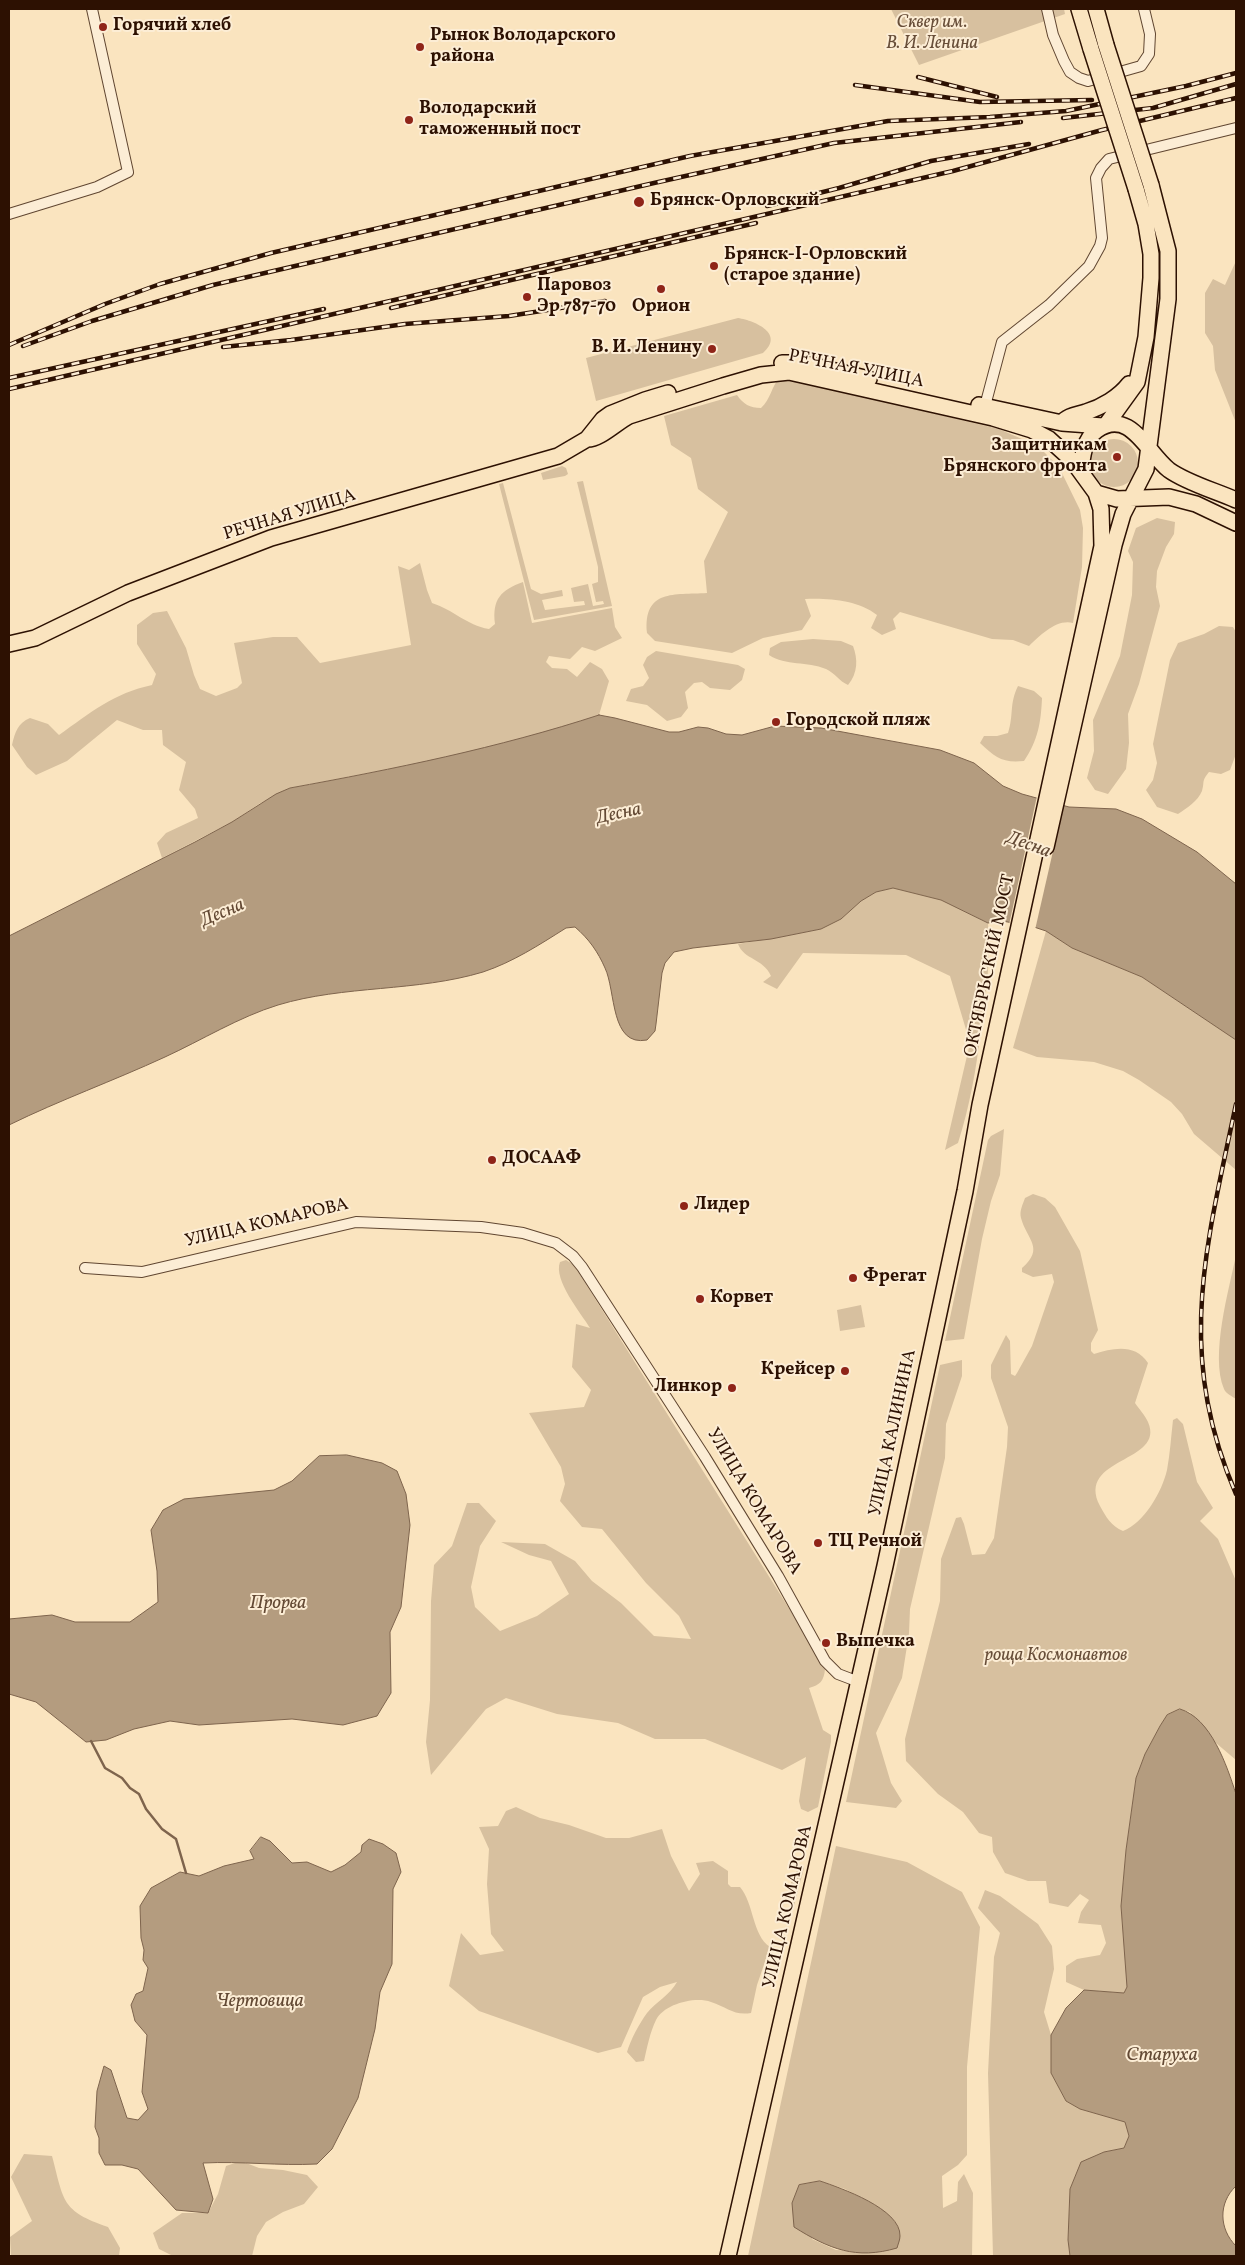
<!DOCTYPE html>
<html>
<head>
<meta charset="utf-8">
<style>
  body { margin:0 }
  #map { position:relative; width:1245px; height:2265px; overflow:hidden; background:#fae4bf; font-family:Vollkorn,serif }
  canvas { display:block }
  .frame { position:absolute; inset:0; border:10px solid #2d1102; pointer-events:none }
</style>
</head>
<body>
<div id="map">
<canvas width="1245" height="2265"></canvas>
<div class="frame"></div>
</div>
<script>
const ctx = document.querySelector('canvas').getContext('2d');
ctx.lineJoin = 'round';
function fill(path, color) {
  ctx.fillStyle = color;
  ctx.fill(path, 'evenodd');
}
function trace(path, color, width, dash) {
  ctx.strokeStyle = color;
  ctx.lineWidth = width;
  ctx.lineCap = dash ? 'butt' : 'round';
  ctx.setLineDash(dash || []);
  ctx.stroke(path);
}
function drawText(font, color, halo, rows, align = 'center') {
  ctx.font = font + ' Vollkorn,serif';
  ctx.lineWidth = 4;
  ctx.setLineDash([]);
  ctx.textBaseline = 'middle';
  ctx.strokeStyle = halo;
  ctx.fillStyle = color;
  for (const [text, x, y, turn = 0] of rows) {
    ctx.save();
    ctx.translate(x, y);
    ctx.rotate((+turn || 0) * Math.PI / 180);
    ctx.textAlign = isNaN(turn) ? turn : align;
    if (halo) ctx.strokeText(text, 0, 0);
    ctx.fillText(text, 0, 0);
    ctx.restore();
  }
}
const green = new Path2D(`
  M891,9H1064L1065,14L919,65Z
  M1236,261V423L1215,370L1213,346L1205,333V293L1213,279L1225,285Z
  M738,318C756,321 785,334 763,353L596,401L586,358Z
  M780,377L999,429L1038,446L1059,467L1080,510L1083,528L1082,567L1073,623C1056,619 1041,635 1029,646L1013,640L992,639L900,612L893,619L896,629L882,635L871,628L877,615C858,600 829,598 805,599L811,616L802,630L763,638L732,653L655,641L647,633C643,589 674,595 707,593L704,561L728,512L698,489L691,458L671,445L664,416L737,395C743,404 750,408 761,408C771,399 771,387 780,377Z
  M1090 463a24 24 0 1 1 48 0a24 24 0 1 1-48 0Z
  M562,466L566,468L568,474L565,476L543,480L541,473Z
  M583,481L612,606L534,620L499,484L503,483L531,589L541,594L562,590L563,596L542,600L545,610L585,605L584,601L574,602L571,588L588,584L593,606L604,604L603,601L596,602L592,584L598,582V567L577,482Z
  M1157,518L1175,522L1174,534L1166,547L1157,571L1156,587L1160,606L1139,684L1128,714L1129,743L1126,769L1108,794L1095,790L1087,778L1094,751L1093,720L1120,656L1132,595L1133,562L1128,551L1136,528Z
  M420,563L427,590L432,603C454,610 466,625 489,629L495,624C492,599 501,590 523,582L532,623L612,608L615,627L622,638L595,651L582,647L570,659L549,656L546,662L552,668L567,669L577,677L590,662L602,669L609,681L599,715L528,738L446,758L290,788L259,804L232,822L162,858L157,843L166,833L198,818L195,809L179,790L186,762L163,745L162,730H143L117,720L67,761L36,775L27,767L12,745C15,732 18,723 30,718L48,724L59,735C90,713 114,693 152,685L156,674L137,644V625L153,613L167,611L186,648L194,675L200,689L216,696L237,688L242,683L234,643L273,637H297L320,663L411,645L398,566L409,570Z
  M1219,626L1233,627L1236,632V754L1230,770L1221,774L1209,772C1201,782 1205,781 1202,791C1198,801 1187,808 1178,814L1157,807L1146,790L1153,780L1157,763L1153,744L1170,660L1178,643L1204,634Z
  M813,639L841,641L853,646C858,659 858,673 848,685C839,681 835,673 826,669C807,661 786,666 769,655L770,648L781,642Z
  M656,651L738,665L745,669L742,680L730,690L710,688L702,682L694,683L685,692L688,708L681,717L667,721L647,705L626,701L631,689L643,686L649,678L643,665L647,657Z
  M1018,686L1034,691L1042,698C1041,722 1038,741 1024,761C1002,763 996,758 980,743L984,736H997L1008,733C1014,715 1009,704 1018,686Z
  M893,888L941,900L988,923C991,960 986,995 981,1031C976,1069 970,1106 958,1143L945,1150L970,1043L950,976L906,955L803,953L777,989L763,982L771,976C763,958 744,960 738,944L821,929L841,919L861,901L876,892Z
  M1046,931L1072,948L1142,977L1236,1040V1170L1194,1134L1182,1114L1171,1102L1139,1080L1123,1071L1094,1062L1037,1057L1013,1048Z
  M1004,1129L1000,1175L991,1201L982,1239L964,1339L945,1341L988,1140L991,1136Z
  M1033,1194L1045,1198L1055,1207L1080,1251L1098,1330L1091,1343V1351L1094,1354C1113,1348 1135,1343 1148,1363L1135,1403C1139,1409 1145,1415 1148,1422C1166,1463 1075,1457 1100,1506C1106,1517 1111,1526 1123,1531C1144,1523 1162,1492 1167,1470C1170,1454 1171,1437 1173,1420L1177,1418L1183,1424L1197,1482L1213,1508L1200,1521L1218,1539L1236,1581V1760L1216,1743L1190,1712L1180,1709L1167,1715L1160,1726L1145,1754L1136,1778L1126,1850L1121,1906L1127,1972V1987L1124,1993L1084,1990L1066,1982V1966L1077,1959L1100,1955L1106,1943L1101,1925L1078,1923L1081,1912L1089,1900L1080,1894L1068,1907L1049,1903L1046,1881H1028L1005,1873L993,1852L992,1837L979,1833L963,1812L938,1794L906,1761L905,1739L940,1601L941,1559L956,1518L961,1517L964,1524L972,1555L985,1554L994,1538L1007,1447L1008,1427L991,1378V1365L1006,1335L1010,1341L1011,1374L1015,1376L1017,1373L1032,1346L1054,1282L1052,1274L1033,1277L1022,1272V1268C1045,1248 1027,1240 1021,1218C1019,1211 1023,1204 1025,1198Z
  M1236,1255V1399C1232,1396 1226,1394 1224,1389C1210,1355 1229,1290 1236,1255Z
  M566,1260L574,1265L790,1610L825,1669C824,1681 820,1685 809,1688L823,1730L831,1735V1742L818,1807L808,1812L801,1809L799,1801L806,1757L782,1770L705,1739H655L618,1723L557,1714L506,1698L486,1709L431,1775L426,1742L430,1700L431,1601L434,1565L452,1546L467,1503H479L496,1521L480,1546L471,1587L475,1607L500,1631L537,1616L569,1594L551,1561L529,1555L501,1542L545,1544L575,1561L592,1581L621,1603L654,1636L691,1639L679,1616L646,1583L602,1529L582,1527L560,1501L565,1484L561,1467L529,1413L584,1407L591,1390L572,1367L576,1324L590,1328C581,1313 553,1280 560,1262Z
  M861,1305L865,1327L840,1331L837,1310Z
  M962,1360V1376L946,1424L945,1458L910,1609L909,1633L902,1678L876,1733L891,1783L902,1801L896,1808L846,1802L940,1365Z
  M516,1807L540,1818L569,1825L606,1838H629L662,1829L671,1856L689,1891L700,1874L696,1863L713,1861L728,1871V1884L731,1887H740C754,1903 752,1935 770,1947L757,1985L751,2013C734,2016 727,2007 711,2002C695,1996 664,2004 656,2020C650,2032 647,2048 644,2061L636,2062L627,2052C631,2039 639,2024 647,2013C656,2002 670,1995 677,1982L660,1987L643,1997L621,2047L598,2053L479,2011L449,1986L461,1933L480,1955L504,1951L491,1934L487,1884L489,1849L479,1827L498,1826L506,1811Z
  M836,1846L907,1862L962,1892L980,1927L967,2067V2155L958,2165L942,2176L943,2208L957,2201L958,2182L964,2174L973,2193L972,2256H748ZM820,2181L845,2189L876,2206L881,2252L836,2250L812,2239Z
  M802,1865L804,1868L794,1906L790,1904C786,1893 793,1872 802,1865Z
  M985,1890L1000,1896L1038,1924L1052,1946L1054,1969L1044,2012L1051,2035V2073L1066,2101L1080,2109L1125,2122L1129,2136L1124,2148L1104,2152L1081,2163L1070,2189L1068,2240L1070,2256H993L988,2073L994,1957L1000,1933L978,1908Z
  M24,2154L52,2156C64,2201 61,2211 108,2227L120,2248L119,2256H11L10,2237L32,2221L11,2177Z
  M241,2161L259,2168L283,2170L307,2175L318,2187L304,2204L283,2212L266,2222L257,2236L252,2256H173L159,2249L153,2233L182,2213H208L218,2194L226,2166Z`);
const water = new Path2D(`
  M599,715L615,718L669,732H679L698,727L708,728L726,734L742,735L775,726L821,728L940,750L974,763L1003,786L1022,794L1069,807L1116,809L1142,819L1197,852L1236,884V1040L1142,977L1072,948L1046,931L1031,926L1002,921L988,923L941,900L893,888L876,892L861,901L841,919L821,929L771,939L693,948L674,952L665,963L662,973L656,1024L655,1031L647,1040C610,1047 616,991 605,968C598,952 589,939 575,927L566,928C539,945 513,962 483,972C417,992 344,985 278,1005C239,1017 202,1040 165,1057C113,1081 60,1100 9,1125V936L195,842L232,822L276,794L290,788C394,769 498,748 599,715Z
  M347,1455L382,1463L397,1471L406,1494L410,1525L401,1607L390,1632L391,1693L377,1716L343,1725L292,1719L199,1725L170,1721L134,1729L106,1740L86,1742L36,1702L9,1694V1619L52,1615L75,1622H130L158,1602L157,1571L151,1530L163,1510L184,1499L274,1490L292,1481L319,1456Z
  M1180,1709C1211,1718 1227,1766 1236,1794V2186C1218,2203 1219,2229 1236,2246V2256H1070L1068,2240L1070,2189L1081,2162L1104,2152L1124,2148L1129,2136L1125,2122L1080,2109L1066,2101L1051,2073V2035L1066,2008L1084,1990L1124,1993L1127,1987L1121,1906L1126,1850L1136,1778L1145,1754L1160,1726L1167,1715Z
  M261,1837L270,1841L292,1863L307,1862L331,1872L345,1865L361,1852L362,1845L369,1839L383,1844L396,1853L401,1872L393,1889L392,1964L380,1992L375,2029L358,2098L332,2149L317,2164C279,2166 241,2161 203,2163L213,2199L208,2213L176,2210L138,2169L122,2165H105L99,2153V2138L95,2127L97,2091L104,2066L111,2070L127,2118L138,2120L148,2109L142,2092L147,2035L135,2021L131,2005L136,1994L143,1991L148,1968L143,1960L144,1950L141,1938L140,1906L151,1888L180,1872L199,1876L224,1866L254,1859L250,1851Z
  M820,2181C841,2188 901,2209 900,2236C900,2240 898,2244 897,2248C856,2260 829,2249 794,2227L792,2203L799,2185Z`);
const pier = new Path2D(`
  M1037,796L1064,803L1035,930L1009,925Z`);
const stream = new Path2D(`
  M91,1741L105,1768L122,1778L130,1788L139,1794L146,1809L162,1829L176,1839L186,1873`);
const street = new Path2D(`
  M1047,9L1053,35L1064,61L1070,72L1079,78L1088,81L1141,66L1149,54L1150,34L1144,9
  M9,214L97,187L128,172L92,9
  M985,406L1002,342L1049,305L1089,266L1100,246L1102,238L1096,178L1101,168L1109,159L1236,128
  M85,1268L142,1272L356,1222L481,1227L523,1233L556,1243L573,1256L582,1267L705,1457L778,1576L825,1661L838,1674L859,1682`);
const primary = new Path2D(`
  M1079,9L1091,49
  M1096,9L1106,45
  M782,363H802L869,379
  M979,405L1062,423L1103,426
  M1062,423C1068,415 1078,415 1086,412C1102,407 1119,397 1129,384
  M1106,425L1137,382L1146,337L1151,278V254L1146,224L1136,189
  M587,439C599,440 617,422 629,416L723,386L761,375L789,372L993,418L1032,430L1049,439L1072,460L1096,493L1101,509L1102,546L980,1105L965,1191L885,1566L728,2256
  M1081,472C1082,457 1084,439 1097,430C1130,407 1147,453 1169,470C1187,483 1216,491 1236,500
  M1096,493L1117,499L1169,497L1196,504L1236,523
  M9,644L35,638L128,593L271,538L558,456L587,439L603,419L610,414L645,400L668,393
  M1046,847L1114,545L1123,514L1146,469L1168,299V251L1151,185`);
const rail = new Path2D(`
  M918,77L997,97
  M855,85L980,102L1092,100
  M1063,118L1153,108L1236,84
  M767,206L839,188L931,161L1029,144
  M391,308L756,223
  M9,345L105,304L160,284L271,253L690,156L888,121L990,117L1066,111L1186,86L1236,73
  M23,346L92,321L213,285L654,183L834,143L1021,122
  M223,347L291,340L405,324L509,316L605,301
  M9,378L324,309
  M9,389L953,171L1102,130L1236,98
  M1236,1104C1206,1248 1175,1352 1236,1494`);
const primaryBridge = new Path2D(`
  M1106,45L1151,185
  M1091,49L1136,189`);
const markers = [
  [103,27,5,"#8f2418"],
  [420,47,5,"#8f2418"],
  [409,120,5,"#8f2418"],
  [639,202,6,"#8f2418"],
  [714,266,5,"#8f2418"],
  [661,289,5,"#8f2418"],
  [527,297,5,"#8f2418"],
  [712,349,5,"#8f2418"],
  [1117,457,5,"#8f2418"],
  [776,722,5,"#8f2418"],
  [492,1160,5,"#8f2418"],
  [684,1206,5,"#8f2418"],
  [853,1278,5,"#8f2418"],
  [700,1299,5,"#8f2418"],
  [845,1371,5,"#8f2418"],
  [732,1388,5,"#8f2418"],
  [818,1543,5,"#8f2418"],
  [826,1643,5,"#8f2418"]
];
const parkNames = [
  ["Сквер им.",932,24],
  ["В. И. Ленина",932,45],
  ["роща Космонавтов",1056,1657]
];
const poiNames = [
  ["Горячий хлеб",113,27],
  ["Рынок Володарского",430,37],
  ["района",430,58],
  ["Володарский",419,110],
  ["таможенный пост",419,131],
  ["Брянск-Орловский",650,202],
  ["Брянск-I-Орловский",724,256],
  ["(старое здание)",724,277],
  ["Паровоз",537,287],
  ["Эр 787-70",537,308],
  ["Орион",661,308,"center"],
  ["В. И. Ленину",702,349,"right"],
  ["Защитникам",1107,447,"right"],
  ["Брянского фронта",1107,468,"right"],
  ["Городской пляж",786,722],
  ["ДОСААФ",502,1160],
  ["Лидер",694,1206],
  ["Фрегат",863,1278],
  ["Корвет",710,1299],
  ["Крейсер",835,1371,"right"],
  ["Линкор",722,1388,"right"],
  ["ТЦ Речной",828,1543],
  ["Выпечка",836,1643]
];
const streetNames = [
  ["РЕЧНАЯ УЛИЦА",856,370,11],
  ["РЕЧНАЯ УЛИЦА",290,516,-17],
  ["ОКТЯБРЬСКИЙ МОСТ",991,966,-78],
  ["УЛИЦА КОМАРОВА",267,1224,-13],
  ["УЛИЦА КАЛИНИНА",894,1433,-78],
  ["УЛИЦА КОМАРОВА",753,1502,59],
  ["УЛИЦА КОМАРОВА",789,1907,-77]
];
const waterNames = [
  ["Десна",619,815,-12],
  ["Десна",1028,846,20],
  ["Десна",223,914,-23],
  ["Прорва",278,1605],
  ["Чертовица",260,2003],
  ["Старуха",1162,2057]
];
fill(green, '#d7c09f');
fill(water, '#b49c7f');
trace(water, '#7e644d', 1);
fill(pier, '#fae4bf');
trace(stream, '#7e644d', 2.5);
trace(street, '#604631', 12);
trace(primary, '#2d1102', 18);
trace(street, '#fcedd5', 10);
trace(primary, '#fae4bf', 15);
trace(rail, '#2d1102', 4.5);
trace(rail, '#fcedd5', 2.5, [8]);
trace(primaryBridge, '#2d1102', 18, []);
trace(primaryBridge, '#fae4bf', 15);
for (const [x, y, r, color] of markers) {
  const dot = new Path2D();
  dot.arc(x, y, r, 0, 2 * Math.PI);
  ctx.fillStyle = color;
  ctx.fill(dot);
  trace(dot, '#fcedd5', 2);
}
drawText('italic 18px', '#684e39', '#fcedd5', parkNames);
drawText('bold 18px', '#2d1102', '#fcedd5', poiNames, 'left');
drawText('18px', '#2d1102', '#fcedd5', streetNames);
drawText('italic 19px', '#634934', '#fcedd5', waterNames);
</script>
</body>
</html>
